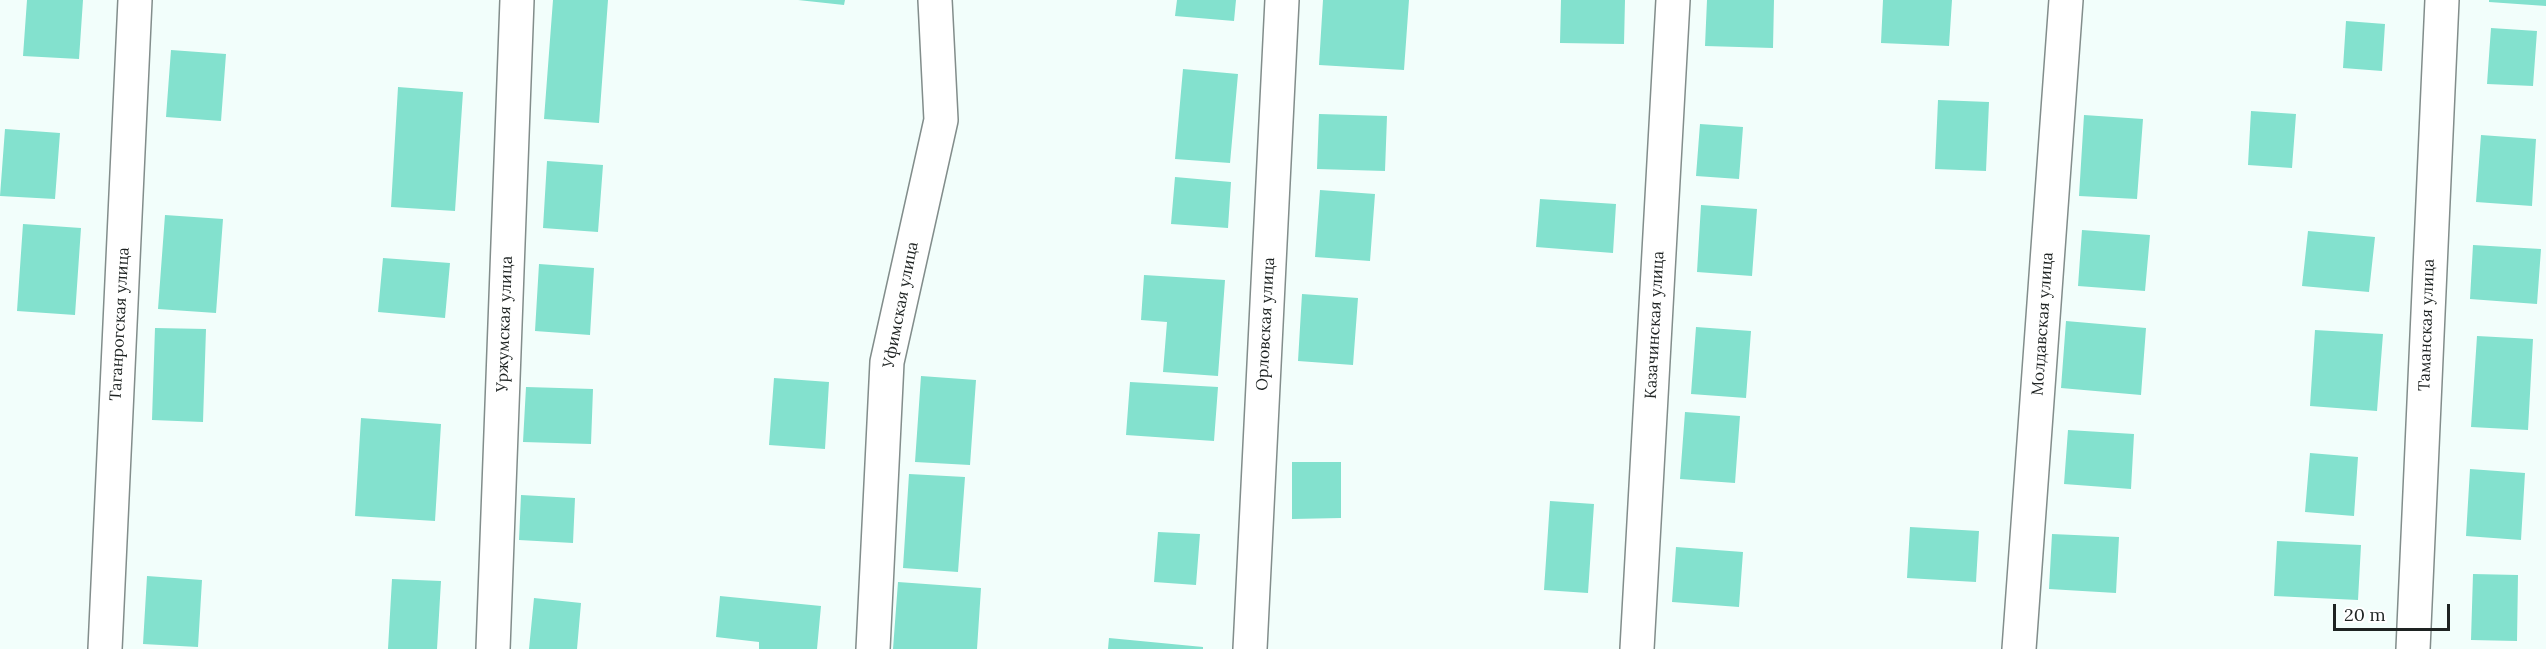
<!DOCTYPE html>
<html>
<head>
<meta charset="utf-8">
<style>
  body { margin:0 }
  #map { position:relative; width:2546px; height:649px; overflow:hidden; background:#f2fefb; font-family:Lora,serif }
  canvas { display:block }
  .scale { position:absolute; left:2333px; top:604px; width:117px; height:27px; box-sizing:border-box; border:3px solid #1e2322; border-top:0; padding-left:8px; font-size:18px; line-height:21px; white-space:nowrap; color:#1e2322; -webkit-text-stroke:4px #fff; paint-order:stroke }
</style>
</head>
<body>
<div id="map">
<canvas width="2546" height="649"></canvas>
<div class="scale">20 m</div>
</div>
<script>
const ctx = document.querySelector('canvas').getContext('2d');
ctx.lineJoin = 'round';
function fill(path, color) {
  ctx.fillStyle = color;
  ctx.fill(path, 'evenodd');
}
function trace(path, color, width, dash) {
  ctx.strokeStyle = color;
  ctx.lineWidth = width;
  ctx.lineCap = dash ? 'butt' : 'round';
  ctx.setLineDash(dash || []);
  ctx.stroke(path);
}
function drawText(font, color, halo, rows, align = 'center') {
  ctx.font = font + ' Lora,serif';
  ctx.lineWidth = 4.5;
  ctx.setLineDash([]);
  ctx.textBaseline = 'middle';
  ctx.strokeStyle = halo;
  ctx.fillStyle = color;
  for (const [text, x, y, turn = 0] of rows) {
    ctx.save();
    ctx.translate(x, y);
    ctx.rotate((+turn || 0) * Math.PI / 180);
    ctx.textAlign = isNaN(turn) ? turn : align;
    if (halo) ctx.strokeText(text, 0, 0);
    ctx.fillText(text, 0, 0);
    ctx.restore();
  }
}
const building = new Path2D(`
  M27,0H83L79,59L23,56Z
  M553,0H608L599,123L544,119Z
  M798,0H845L844,5Z
  M1177,0H1236L1234,21L1175,16Z
  M1323,0H1409L1404,70L1319,65Z
  M1561,0H1625L1624,44L1560,43Z
  M1707,0H1774L1773,48L1705,46Z
  M1883,0H1952L1949,46L1881,43Z
  M2489,0H2546V6L2489,2Z
  M2346,21L2385,24L2382,71L2343,68Z
  M2491,28L2537,31L2533,86L2487,84Z
  M171,50L226,54L221,121L166,117Z
  M1183,69L1238,74L1230,163L1175,159Z
  M398,87L463,92L455,211L391,207Z
  M1938,100L1989,102L1986,171L1935,169Z
  M2251,111L2296,114L2292,168L2248,165Z
  M1319,114L1387,116L1385,171L1317,169Z
  M2084,115L2143,119L2137,199L2079,196Z
  M1700,124L1743,127L1739,179L1696,176Z
  M5,129L60,133L55,199L0,196Z
  M2481,135L2536,139L2532,206L2476,202Z
  M547,161L603,165L598,232L543,228Z
  M1175,177L1231,182L1228,228L1171,224Z
  M1320,190L1375,194L1370,261L1315,257Z
  M1540,199L1616,204L1613,253L1536,247Z
  M1701,205L1757,209L1752,276L1697,272Z
  M165,215L223,219L216,313L158,309Z
  M23,224L81,228L75,315L17,311Z
  M2082,230L2150,235L2145,291L2078,286Z
  M2308,231L2375,237L2369,292L2302,286Z
  M2473,245L2541,249L2537,304L2470,299Z
  M383,258L450,263L445,318L378,312Z
  M539,264L594,268L590,335L535,331Z
  M1144,275L1225,280L1218,376L1163,372L1167,322L1141,320Z
  M1302,294L1358,298L1353,365L1298,361Z
  M2066,321L2146,328L2141,395L2061,388Z
  M1696,327L1751,331L1746,398L1691,394Z
  M155,328L206,329L203,422L152,420Z
  M2315,330L2383,334L2377,411L2310,406Z
  M2477,336L2533,339L2528,430L2471,427Z
  M921,376L976,380L970,465L915,462Z
  M774,378L829,382L825,449L769,445Z
  M1130,382L1218,387L1214,441L1126,435Z
  M526,387L593,389L591,444L523,442Z
  M1685,412L1740,416L1735,483L1680,479Z
  M361,418L441,424L435,521L355,516Z
  M2068,430L2134,434L2131,489L2064,484Z
  M2310,453L2358,457L2354,516L2305,512Z
  M1292,462H1341V518L1292,519Z
  M2470,469L2525,473L2521,540L2466,536Z
  M909,474L965,477L958,572L903,568Z
  M521,495L575,498L573,543L519,540Z
  M1550,501L1594,504L1588,593L1544,590Z
  M1910,527L1979,531L1976,582L1907,578Z
  M1158,532L1200,534L1196,585L1154,582Z
  M2052,534L2119,537L2116,593L2049,589Z
  M2277,541L2361,545L2358,600L2274,596Z
  M1676,547L1743,552L1739,607L1672,602Z
  M2473,574L2518,575L2517,641L2471,640Z
  M147,576L202,580L198,647L143,644Z
  M392,579L441,581L437,649H388Z
  M898,582L981,588L977,649H893Z
  M720,596L821,606L817,649H759V642L716,637Z
  M534,598L581,603L577,649H529Z
  M1109,638L1203,647V649H1108Z`);
const minor = new Path2D(`
  M105,649L135,0
  M493,649L517,0
  M873,649L887,362L941,120L935,0
  M1250,649L1282,0
  M1637,649L1673,0
  M2019,649L2066,0
  M2413,649L2442,0`);
const streetNames = [
  ["Уфимская улица",901,305,-79],
  ["Таганрогская улица",120,324,-87],
  ["Уржумская улица",505,324,-88],
  ["Орловская улица",1266,324,-87],
  ["Молдавская улица",2043,324,-86],
  ["Казачинская улица",1655,325,-87],
  ["Таманская улица",2427,325,-88]
];
fill(building, '#83e1ce');
trace(minor, '#828d8b', 36);
trace(minor, '#fff', 33);
drawText('16px', '#1e2322', '#fff', streetNames);
</script>
</body>
</html>
